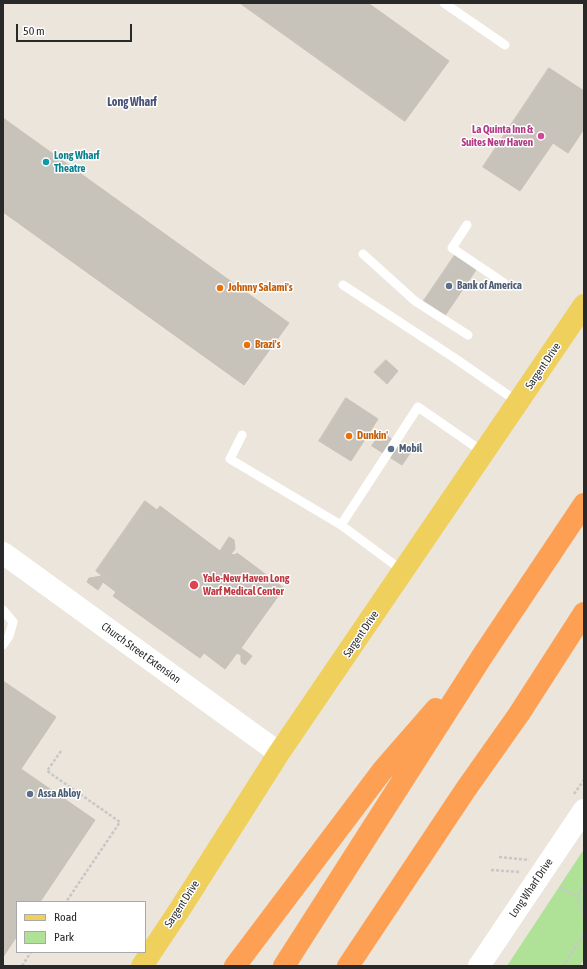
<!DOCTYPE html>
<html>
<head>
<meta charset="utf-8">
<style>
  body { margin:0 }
  #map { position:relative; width:587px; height:969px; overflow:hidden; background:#ebe5db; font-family:"Asap Condensed",sans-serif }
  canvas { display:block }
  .frame { position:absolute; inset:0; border:4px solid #292929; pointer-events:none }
  .legend { position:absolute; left:16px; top:901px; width:130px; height:52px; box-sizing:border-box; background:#fff; border:1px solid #a9a9a9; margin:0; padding:5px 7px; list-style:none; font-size:12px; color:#292929 }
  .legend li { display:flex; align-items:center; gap:8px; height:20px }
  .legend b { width:20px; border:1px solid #a9a9a9 }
  .scale { position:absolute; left:16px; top:24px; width:116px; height:18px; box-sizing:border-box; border:2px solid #292929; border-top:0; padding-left:5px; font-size:12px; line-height:14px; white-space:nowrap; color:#292929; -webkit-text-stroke:3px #fff; paint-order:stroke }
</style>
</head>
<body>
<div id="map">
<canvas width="587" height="969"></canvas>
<div class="frame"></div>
<ul class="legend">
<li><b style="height:5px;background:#f0d05c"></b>Road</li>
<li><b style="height:11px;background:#afe297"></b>Park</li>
</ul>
<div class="scale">50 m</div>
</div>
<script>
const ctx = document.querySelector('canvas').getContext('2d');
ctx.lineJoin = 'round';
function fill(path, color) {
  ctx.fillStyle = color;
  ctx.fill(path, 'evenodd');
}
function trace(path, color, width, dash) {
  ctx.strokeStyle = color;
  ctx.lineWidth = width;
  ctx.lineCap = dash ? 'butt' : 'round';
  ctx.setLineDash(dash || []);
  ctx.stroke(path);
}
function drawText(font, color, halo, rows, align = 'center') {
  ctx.font = font + ' "Asap Condensed",sans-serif';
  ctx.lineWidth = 3;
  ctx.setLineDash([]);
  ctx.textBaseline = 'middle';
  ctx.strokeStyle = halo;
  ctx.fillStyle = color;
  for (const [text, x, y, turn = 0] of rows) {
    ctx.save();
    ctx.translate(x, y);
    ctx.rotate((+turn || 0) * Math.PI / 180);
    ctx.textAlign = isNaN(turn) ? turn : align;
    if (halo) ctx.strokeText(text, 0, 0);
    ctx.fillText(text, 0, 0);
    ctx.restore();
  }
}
const green = new Path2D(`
  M584,849V960L580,966H507Z`);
const building = new Path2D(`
  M240,3H368L449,61L405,121Z
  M549,68L584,91V129L568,153L553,143L520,191L483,167Z
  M3,118L289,323L244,385L3,212Z
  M455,255L476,270L444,317L423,302Z
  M386,360L398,371L387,384L374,372Z
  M346,398L378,419L351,461L319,441Z
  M381,432L411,452L402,465L372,446Z
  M145,501L157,510L160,506L220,551L229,537L234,540L235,549L231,554L235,555L237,553L284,588L241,648L252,656L245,665L241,662V655L237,653L225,669L204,653L200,658L113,596L116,592L103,582L98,590L87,582L89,578L102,576L96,571Z
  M3,681L56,717L21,769L95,820L40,902H17V936L3,957Z`);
const path = new Path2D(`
  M61,751L47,771L120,822L66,902
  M574,794L584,780
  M499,857L529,860
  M491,870L520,872
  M584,884L578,897L584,916
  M560,887L578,897
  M22,966L31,952
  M563,966L584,934`);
const lane = new Path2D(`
  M444,3L505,45
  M467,225L452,248L504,283
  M363,254L415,301L468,335
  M343,285L453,357L518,402
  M242,435L230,459L341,525
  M403,571L341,525L418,407L483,452
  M3,610L13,622L9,636L3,645`);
const secondary = new Path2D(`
  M3,553L279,753
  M479,966L584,810`);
const primary = new Path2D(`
  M142,966L180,909L279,753L584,305`);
const highway = new Path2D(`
  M235,966L382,771L436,709
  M284,966L483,655L584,504
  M348,966L466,789L519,714L584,613`);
const markers = [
  [541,136,4,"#d1479c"],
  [46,162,4,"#0f9aa8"],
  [449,286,4,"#5c6f8a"],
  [220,288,4,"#e8710a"],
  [247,345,4,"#e8710a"],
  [349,436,4,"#e8710a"],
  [391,449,4,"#5c6f8a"],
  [194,585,5,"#e0444e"],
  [30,794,4,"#5c6f8a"]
];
const hotelNames = [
  ["La Quinta Inn &",533,130],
  ["Suites New Haven",533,143]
];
const cultureNames = [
  ["Long Wharf",54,156],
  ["Theatre",54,169]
];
const serviceNames = [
  ["Bank of America",457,286],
  ["Mobil",399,449],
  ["Assa Abloy",38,794]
];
const foodNames = [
  ["Johnny Salami's",228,288],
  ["Brazi's",255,345],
  ["Dunkin'",357,436]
];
const streetNames = [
  ["Sargent Drive",543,366,-56],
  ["Sargent Drive",361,634,-56],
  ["Church Street Extension",141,653,36],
  ["Long Wharf Drive",531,888,-56],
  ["Sargent Drive",182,904,-57]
];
const healthNames = [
  ["Yale-New Haven Long",203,579],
  ["Warf Medical Center",203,592]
];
const neighbourhoodNames = [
  ["Long Wharf",132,102]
];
fill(green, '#afe297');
fill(building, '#c7c3ba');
trace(building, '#c7c1b5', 1);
trace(path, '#c7c7c7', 2.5, [3, 2]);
trace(lane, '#fff', 9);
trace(secondary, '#fff', 22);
trace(primary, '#f0d05c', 22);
trace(highway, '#fda054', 22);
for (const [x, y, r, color] of markers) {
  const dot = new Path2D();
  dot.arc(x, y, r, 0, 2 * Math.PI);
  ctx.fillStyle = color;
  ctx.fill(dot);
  trace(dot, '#fff', 1.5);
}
drawText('bold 11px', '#b23c85', '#fff', hotelNames, 'right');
drawText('bold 11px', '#0d838f', '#fff', cultureNames, 'left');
drawText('bold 11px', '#4e5e75', '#fff', serviceNames, 'left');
drawText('bold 11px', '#c56008', '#fff', foodNames, 'left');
drawText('11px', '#292929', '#fff', streetNames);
drawText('bold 11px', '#be3a42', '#fff', healthNames, 'left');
drawText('bold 12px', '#4a5179', '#fff', neighbourhoodNames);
</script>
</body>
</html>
